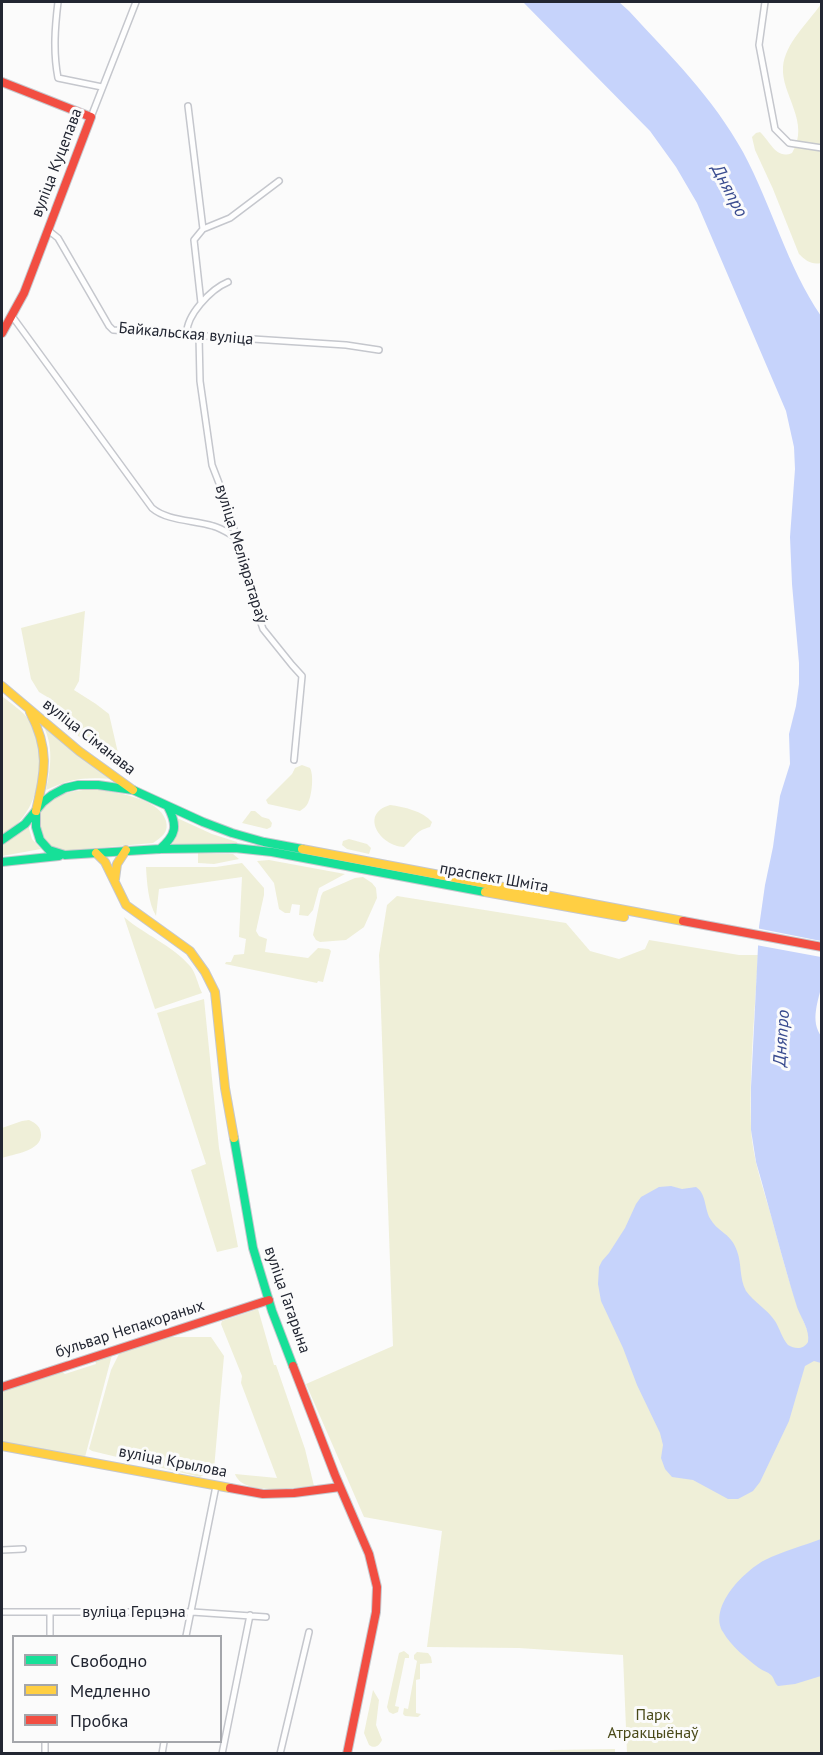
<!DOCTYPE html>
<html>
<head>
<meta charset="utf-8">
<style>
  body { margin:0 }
  #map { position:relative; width:823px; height:1755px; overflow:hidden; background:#fbfbfb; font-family:"PT Sans",sans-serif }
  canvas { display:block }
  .frame { position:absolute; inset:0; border:3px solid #222632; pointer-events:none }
  .legend { position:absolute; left:12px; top:1635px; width:210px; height:108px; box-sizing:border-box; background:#fbfbfb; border:2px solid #a4a6ab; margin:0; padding:8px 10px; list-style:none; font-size:18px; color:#222632 }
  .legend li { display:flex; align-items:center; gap:12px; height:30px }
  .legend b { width:30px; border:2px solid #a4a6ab }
</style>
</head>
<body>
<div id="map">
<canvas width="823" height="1755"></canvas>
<div class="frame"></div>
<ul class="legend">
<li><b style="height:8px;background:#16e098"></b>Свободно</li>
<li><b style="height:8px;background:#ffcf43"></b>Медленно</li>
<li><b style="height:8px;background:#f24e42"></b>Пробка</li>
</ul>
</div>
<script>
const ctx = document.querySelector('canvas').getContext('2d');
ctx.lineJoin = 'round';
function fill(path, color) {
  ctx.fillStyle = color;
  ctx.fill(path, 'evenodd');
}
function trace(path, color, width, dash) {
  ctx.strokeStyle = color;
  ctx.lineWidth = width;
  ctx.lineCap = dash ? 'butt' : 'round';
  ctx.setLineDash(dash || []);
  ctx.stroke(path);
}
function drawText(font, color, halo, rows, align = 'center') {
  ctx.font = font + ' "PT Sans",sans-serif';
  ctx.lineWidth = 6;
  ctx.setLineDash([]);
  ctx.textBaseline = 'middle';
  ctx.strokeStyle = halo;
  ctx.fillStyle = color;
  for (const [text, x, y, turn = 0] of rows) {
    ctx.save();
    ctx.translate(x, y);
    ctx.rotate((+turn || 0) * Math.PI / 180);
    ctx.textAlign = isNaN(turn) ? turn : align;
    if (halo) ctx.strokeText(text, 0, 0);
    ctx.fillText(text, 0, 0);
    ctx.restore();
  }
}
const green = new Path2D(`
  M821,4V263C812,265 806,261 799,254L773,189L755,150L752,137L756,133L760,132C770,141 776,160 792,153C811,122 781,95 783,67C785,43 808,23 821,4Z
  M85,611L79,681L74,690L96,704L109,714L121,766C106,763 62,721 48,709L54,701L39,692L31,679L21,628Z
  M2,696C14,706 32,717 37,733C41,744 41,758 40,770C37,798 26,821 2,836Z
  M42,723L114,779C85,777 72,778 46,790C51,767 54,745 42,723Z
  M302,765L310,768C314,775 312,795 308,803C306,807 304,808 300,811L268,804L266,800L292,774L295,768Z
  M92,789C113,792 159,797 166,821C169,832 162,837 153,843L62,851C39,842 40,835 39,812C57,792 66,792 92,789Z
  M390,805C404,807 423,811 432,822L430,827C415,831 414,838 404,847C380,846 359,814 390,805Z
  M251,811H255L262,817L269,819L272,823L271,827L267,829L242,823Z
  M177,818L212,834L237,842L238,845L172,844L177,832Z
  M28,825L32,839L41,849L2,856V842Z
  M349,839L367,844L371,848L369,854L347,849L342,845L343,841Z
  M198,853L233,854L239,859L214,864L198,863Z
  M269,860L345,874L319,888L313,910L308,916L299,915L300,905L292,904L290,913H285L279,909L274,883L257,861Z
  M242,863L264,888V895L256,931L259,936L267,939L265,952L308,958L318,948L329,949L331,951L323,982L318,981L317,983L225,964L226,962H231L234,955L244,954L246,939L239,937L242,877L159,889L156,916C148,902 147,883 146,867H216Z
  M363,877L372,883L376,888L377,898L364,927L346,940L320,942L316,940L313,935L321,896L323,892L355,878Z
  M397,896L566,923L590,951L619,959L645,949L649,940L739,955H758C755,1012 749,1070 751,1127C752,1156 762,1184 770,1212C784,1262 795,1311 821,1357V1753H627L623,1655L519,1648L427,1647L442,1531L364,1517L306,1384L393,1346L379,955L387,905Z
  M124,917C145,935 172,945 190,966C196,973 198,985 202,993L155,1009Z
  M204,999L219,1148L238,1247L217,1252L191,1170L206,1164L157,1013Z
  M29,1120C36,1123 41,1127 41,1135C41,1151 14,1154 2,1158V1128L22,1121Z
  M258,1309L274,1365H276L305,1449L314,1486C295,1487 243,1497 235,1474L277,1478L241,1383L242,1376L221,1324L222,1321Z
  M168,1337H211L224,1356L214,1469L200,1477L92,1451L89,1449L111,1370L120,1352Z
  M112,1355L85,1457L2,1442V1391L62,1372L65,1374L96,1364L95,1360Z
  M404,1651L409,1655V1658H405L395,1706L399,1707L398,1712L393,1714L389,1712L387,1707L399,1653Z
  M417,1652L428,1653L431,1657L432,1663L420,1664V1679L416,1680V1713L421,1714L418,1717L405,1716L403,1714L404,1708L408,1709L417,1661L414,1659V1655Z
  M373,1690L379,1700L376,1725L382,1740C379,1746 375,1749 369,1745L364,1733Z
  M615,1749V1753H550V1750Z`);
const water = new Path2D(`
  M523,2H619L629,11C671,57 712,96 743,152C772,206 787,266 821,316L822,983C819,1000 809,1021 822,1037L821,1363L814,1361L805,1366L789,1421L760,1482L753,1491L738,1499H728L693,1480L672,1477L665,1469L661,1458L663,1445L660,1433L637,1385L623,1348L601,1301L598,1284L599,1267L602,1261L609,1253L625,1228L636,1204L641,1197L659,1187L671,1186L682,1189L696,1187C707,1194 704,1210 711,1220C719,1233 731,1233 737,1251C742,1264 739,1278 746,1291C754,1302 767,1309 775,1321C780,1329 782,1338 788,1345C795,1349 803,1350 808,1342C810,1330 801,1318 797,1307C782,1259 770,1210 756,1162L751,1130V1087L759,927L765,885L773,847L780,796L790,764L789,734L796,706L799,684V663L792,584L790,537L795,469L794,447L786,411L697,203L676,167L650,131Z
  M821,1539L822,1615L820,1622L822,1639L821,1676L795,1684L778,1686C774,1683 775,1679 771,1675C768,1672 763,1671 759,1668C747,1659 731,1646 723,1632C708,1607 744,1571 765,1560C783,1551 803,1546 821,1539Z`);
const pier = new Path2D(`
  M756,928L821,941V957L756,945Z`);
const street = new Path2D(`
  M58,2C55,27 53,52 58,78L102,87
  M765,2L759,45L775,129L789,143L822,148
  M188,106L203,229
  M91,117L136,2
  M48,230L58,238L109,326L113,330L346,345L379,350
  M201,303L194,240L203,229L230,218L279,181
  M12,316L152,508C167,521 194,520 213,526C221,528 228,533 235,537
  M187,335C185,316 211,289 228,282
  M199,336L200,381L212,465L231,514L241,564L263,629L292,665L302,676L294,760
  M2,1550L23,1549
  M2,1612H192L266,1617
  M50,1636V1612
  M186,1636L216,1486
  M45,1754V1742
  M162,1754L164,1742
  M222,1754L250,1615
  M280,1754L309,1632`);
const fast = new Path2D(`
  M36,811V827L40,840L49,850L65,855L160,849L235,848L272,852L485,892
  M2,840L25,824L43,802L52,795L65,788L78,785H98L133,790L203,822L232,833L264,842L302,849
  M160,849C176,835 178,826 168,807
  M2,862L59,856
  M234,1138L253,1248L272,1311L293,1366`);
const slow = new Path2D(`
  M2,686L79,751L133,790
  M30,712C50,750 45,771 36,811
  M302,849L683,921
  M96,853L105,862L126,905L190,951L205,972L215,992L225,1088L234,1138
  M115,879L117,864L126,850
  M485,892L624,917
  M2,1446L230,1488`);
const jam = new Path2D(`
  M2,82L91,117L24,293L2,333
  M683,921L822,947
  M293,1366L335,1475L369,1554L377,1587L376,1612L347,1754
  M2,1387L269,1300
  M230,1488L263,1494L294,1493L340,1487`);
const streetNames = [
  ["вуліца Куцепава",57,163,-69],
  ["Байкальская вуліца",186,334,5],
  ["вуліца Меліяратараў",241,554,73],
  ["вуліца Сіманава",89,737,38],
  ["праспект Шміта",494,878,10],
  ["вуліца Гагарына",287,1300,71],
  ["бульвар Непакораных",130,1329,-18],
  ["вуліца Крылова",173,1462,11],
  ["вуліца Герцэна",134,1612]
];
const parkNames = [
  ["Парк",653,1715],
  ["Атракцыёнаў",653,1733]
];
const waterNames = [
  ["Дняпро",729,191,62],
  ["Дняпро",782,1038,-86]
];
fill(green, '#efefd8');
fill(water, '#c6d3fb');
fill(pier, '#fbfbfb');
trace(street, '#c5c7cd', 8);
trace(fast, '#c5c7cd', 10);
trace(slow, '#c5c7cd', 10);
trace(jam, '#c5c7cd', 10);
trace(street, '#fefefe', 5);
trace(fast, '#16e098', 8);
trace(slow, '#ffcf43', 8);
trace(jam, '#f24e42', 8);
drawText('16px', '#222632', '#fbfbfb', streetNames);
drawText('16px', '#4a4a19', '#fbfbfb', parkNames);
drawText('italic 18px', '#394b8f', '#fbfbfb', waterNames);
</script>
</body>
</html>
